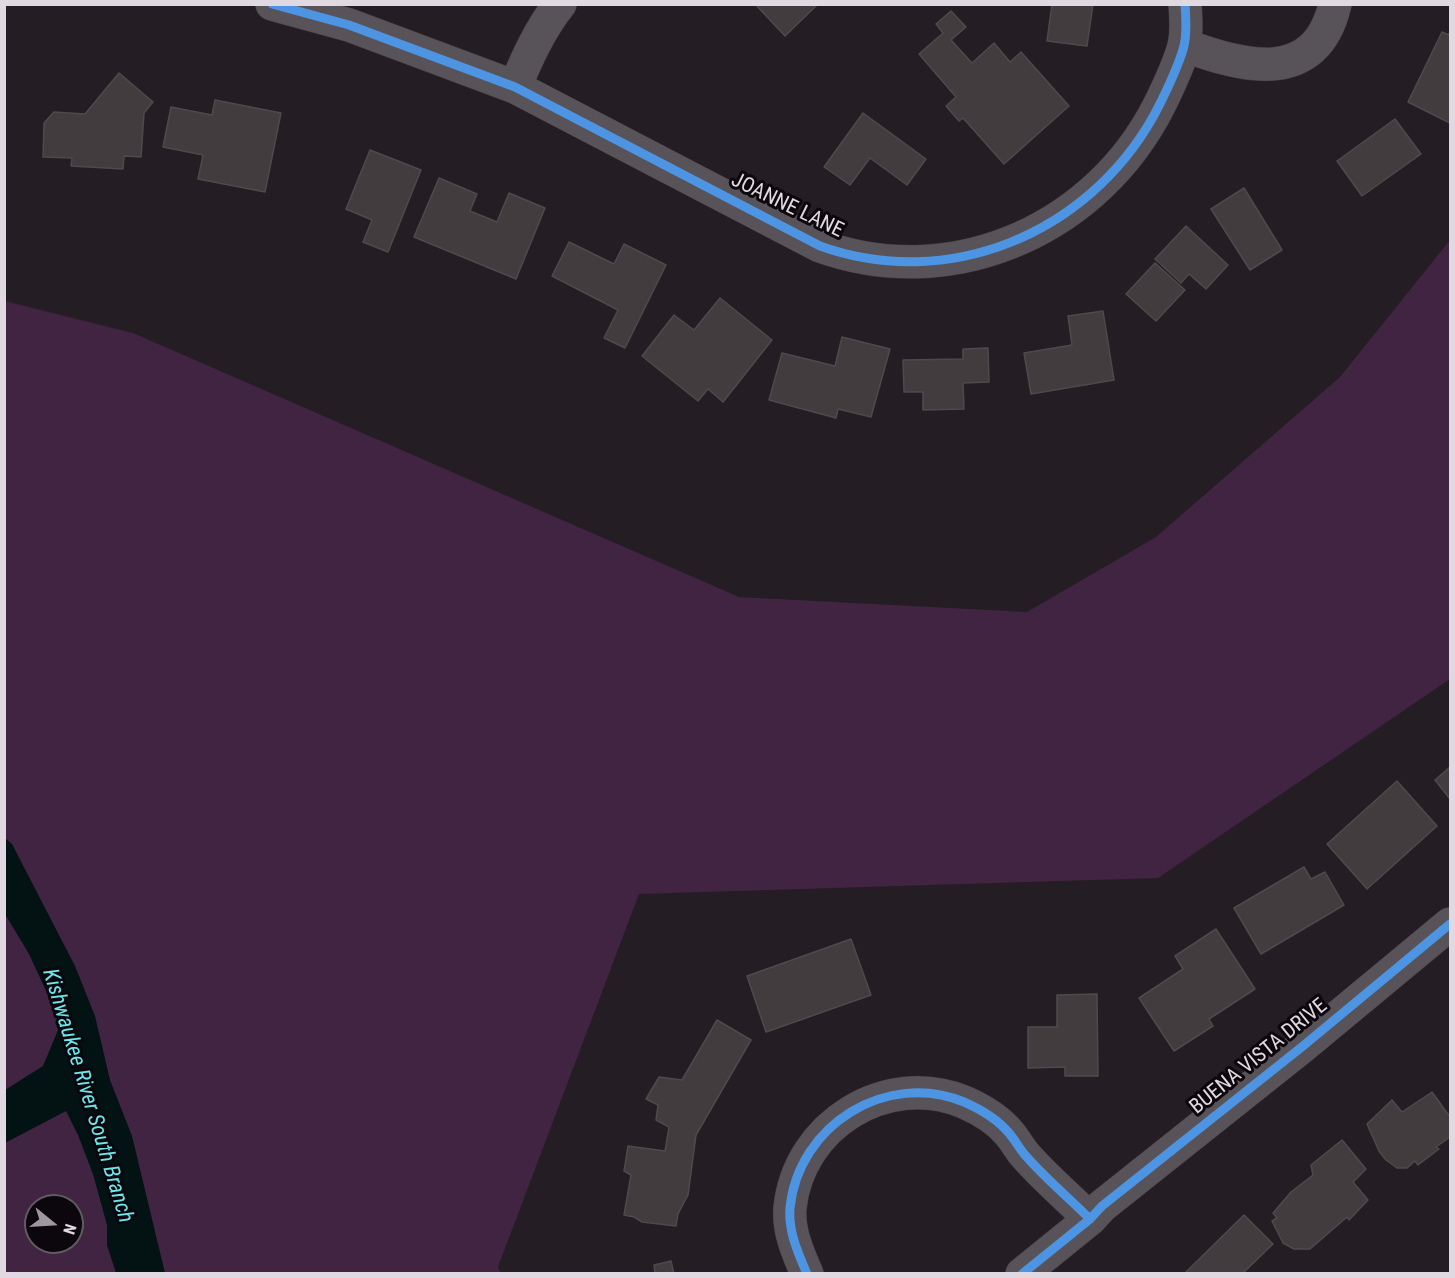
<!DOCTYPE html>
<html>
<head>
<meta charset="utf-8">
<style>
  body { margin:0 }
  #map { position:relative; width:1455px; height:1278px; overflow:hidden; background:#241d24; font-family:"Roboto Condensed",sans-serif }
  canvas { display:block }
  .frame { position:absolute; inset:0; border:6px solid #e1d9e1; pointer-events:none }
  .north { position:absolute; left:24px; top:1194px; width:60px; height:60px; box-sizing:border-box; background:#0c070d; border:2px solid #615b62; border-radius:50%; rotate:108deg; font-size:16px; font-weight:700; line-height:24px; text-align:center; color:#e1d9e1 }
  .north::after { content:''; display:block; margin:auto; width:21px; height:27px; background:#9f979f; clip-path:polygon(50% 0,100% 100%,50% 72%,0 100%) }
</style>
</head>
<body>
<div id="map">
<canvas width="1455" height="1278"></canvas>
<div class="frame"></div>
<div class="north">N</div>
</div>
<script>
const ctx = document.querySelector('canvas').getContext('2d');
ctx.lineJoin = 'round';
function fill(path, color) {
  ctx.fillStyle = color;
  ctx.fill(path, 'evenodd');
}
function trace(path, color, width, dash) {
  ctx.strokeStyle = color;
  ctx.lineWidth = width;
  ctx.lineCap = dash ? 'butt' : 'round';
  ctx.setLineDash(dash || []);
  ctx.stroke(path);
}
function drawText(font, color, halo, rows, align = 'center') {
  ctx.font = font + ' "Roboto Condensed",sans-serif';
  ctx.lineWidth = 6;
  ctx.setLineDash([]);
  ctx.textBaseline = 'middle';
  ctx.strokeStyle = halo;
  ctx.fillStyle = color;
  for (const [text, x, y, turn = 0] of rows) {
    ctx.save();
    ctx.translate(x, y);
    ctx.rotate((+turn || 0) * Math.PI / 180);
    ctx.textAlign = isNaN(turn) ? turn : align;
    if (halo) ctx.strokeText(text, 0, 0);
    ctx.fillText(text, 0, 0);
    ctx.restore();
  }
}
const green = new Path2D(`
  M1450,240V679L1158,878L639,894L498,1267L501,1273L5,1274V301L133,333L739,597L1027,612L1156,537L1340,377ZM36,1206H72V1242H36Z`);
const water = new Path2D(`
  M4,837L12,844L75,966L95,1016L110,1080L132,1136L165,1273H116L107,1245V1225L93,1174L78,1135L66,1111L5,1143V1090L43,1066L61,1023L29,954L5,914Z`);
const building = new Path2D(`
  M755,4H818L785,36Z
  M1052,4H1093L1087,46L1047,41Z
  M951,11L966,27L951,40L972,63L994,43L1010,62L1021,52L1069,106L1004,164L963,118L959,121L946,106L956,97L919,54L943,33L936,24Z
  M1450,31V123L1408,102L1442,32L1449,35Z
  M119,73L153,102L144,113L141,157L124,156L123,169L71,166L72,158L43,157L44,123L54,112L85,114Z
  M215,100L281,113L265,192L198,179L203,155L163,147L171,107L212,115Z
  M863,113L926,159L907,185L870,158L850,185L824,167Z
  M1395,119L1421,154L1362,196L1337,161Z
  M370,150L421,170L388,252L363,242L372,220L346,209Z
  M439,178L477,194L470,211L497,222L509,193L545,208L516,279L414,237Z
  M1244,188L1282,250L1250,270L1211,209Z
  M1186,226L1228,265L1206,289L1189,274L1181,283L1155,259Z
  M569,242L614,264L624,244L666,265L625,348L604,338L618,310L552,276Z
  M1155,263L1185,290L1156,321L1126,294Z
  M720,298L772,340L723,402L708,389L698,401L642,356L674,315L694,330Z
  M1103,311L1114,380L1031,394L1024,353L1072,345L1068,316Z
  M842,337L890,349L871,417L838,409L836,418L769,400L782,353L835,366Z
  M988,348L989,382L963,383L964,409L923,410V392H904L903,360L963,359V349Z
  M1450,767V799L1435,780Z
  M1397,781L1437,826L1367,889L1327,844Z
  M1304,867L1311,879L1325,872L1344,905L1261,954L1234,908Z
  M1216,929L1255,989L1209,1019L1213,1026L1174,1051L1139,998L1183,969L1175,956Z
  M851,939L871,995L766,1032L747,976Z
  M1097,994L1098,1076H1065V1067L1028,1068V1027H1057V995Z
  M717,1020L751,1040L696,1135L688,1195L678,1214L676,1226L642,1222L634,1217L624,1215L631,1175L624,1171L628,1146L665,1151L669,1127L656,1120L658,1105L646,1099L659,1077L682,1080Z
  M1432,1092L1450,1117V1137L1436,1147L1439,1149L1418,1165L1415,1161L1407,1168H1397L1386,1160L1379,1151L1367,1124L1392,1100L1402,1112Z
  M1342,1140L1366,1169L1353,1182L1368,1200L1349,1220L1347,1217L1310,1249H1294L1283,1243L1272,1221L1277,1218L1273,1213L1291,1192L1313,1175L1311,1165Z
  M1244,1215L1273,1244L1242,1274H1184Z
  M671,1261L674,1274H655L654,1265Z`);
const minor = new Path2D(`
  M272,4L349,25L515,87L820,246C948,292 1087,234 1153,117C1163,99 1179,65 1184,46C1187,33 1186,17 1185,4
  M1184,45C1242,67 1316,87 1335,4
  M515,87C527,58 540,29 560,4
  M1090,1219L1102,1206L1303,1046L1450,924
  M807,1274C798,1253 788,1231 790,1208C798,1125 887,1070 964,1102C980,1109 998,1120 1009,1133C1015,1140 1019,1148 1025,1155C1045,1178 1069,1198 1090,1219L1022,1274`);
const cycleway = new Path2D(`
  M272,4L349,25L515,87L820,246C948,292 1087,234 1153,117C1163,99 1179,65 1184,46C1187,33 1186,17 1185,4
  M1090,1219L1102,1206L1303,1046L1450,924
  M807,1274C798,1253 788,1231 790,1208C798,1125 887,1070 964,1102C980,1109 998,1120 1009,1133C1015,1140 1019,1148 1025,1155C1045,1178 1069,1198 1090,1219L1022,1274`);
const streetNames = [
  ["JOANNE LANE",787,206,26],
  ["BUENA VISTA DRIVE",1259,1057,-39]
];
const waterNames = [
  ["Kishwaukee River South Branch",87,1096,73]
];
fill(green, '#402441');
fill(water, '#031213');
fill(building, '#433c3e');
trace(building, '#50494c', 1.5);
trace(minor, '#3f3a3f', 34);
trace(minor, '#585358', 33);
trace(cycleway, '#4d94e3', 9);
drawText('21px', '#e1d9e1', '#0c070d', streetNames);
drawText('italic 22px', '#69e9eb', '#0c070d', waterNames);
</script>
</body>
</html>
